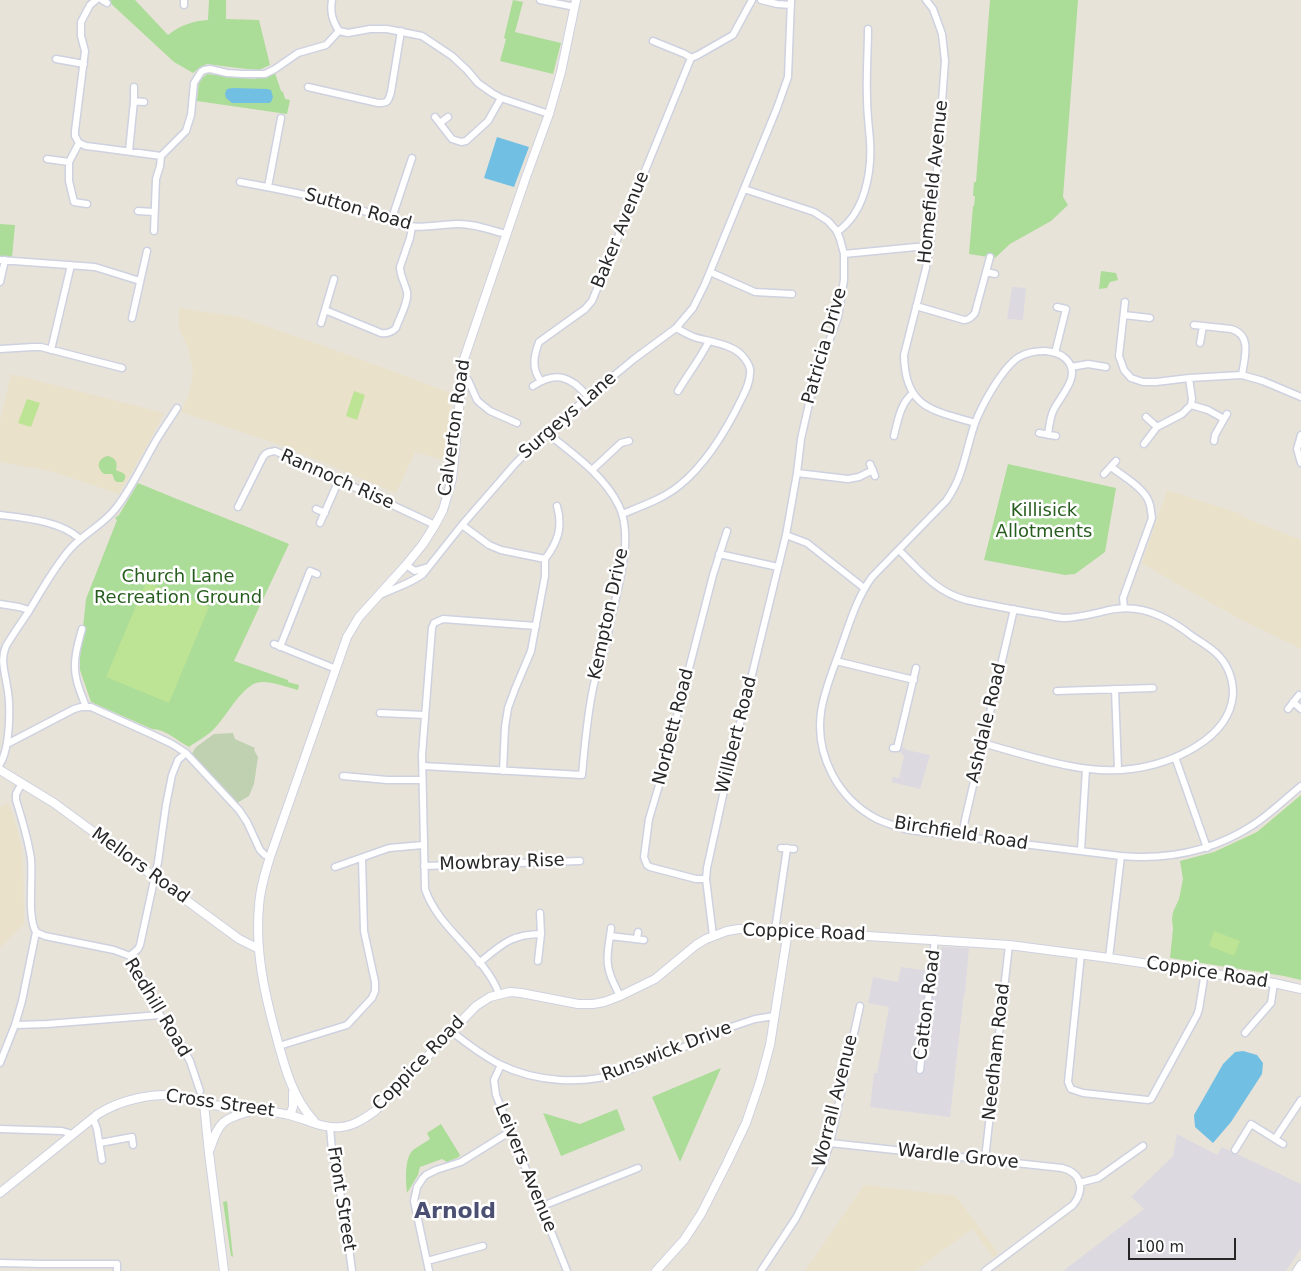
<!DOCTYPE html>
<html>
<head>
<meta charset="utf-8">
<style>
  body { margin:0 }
  #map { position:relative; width:1301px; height:1271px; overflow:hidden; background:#e8e3d9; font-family:"DejaVu Sans",sans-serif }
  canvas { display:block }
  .scale { position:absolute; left:1128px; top:1238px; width:108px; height:22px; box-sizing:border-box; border:2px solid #272727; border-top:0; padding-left:6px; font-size:15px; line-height:18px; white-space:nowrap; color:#272727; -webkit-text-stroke:4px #fff; paint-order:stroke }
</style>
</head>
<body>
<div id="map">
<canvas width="1301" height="1271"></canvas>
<div class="scale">100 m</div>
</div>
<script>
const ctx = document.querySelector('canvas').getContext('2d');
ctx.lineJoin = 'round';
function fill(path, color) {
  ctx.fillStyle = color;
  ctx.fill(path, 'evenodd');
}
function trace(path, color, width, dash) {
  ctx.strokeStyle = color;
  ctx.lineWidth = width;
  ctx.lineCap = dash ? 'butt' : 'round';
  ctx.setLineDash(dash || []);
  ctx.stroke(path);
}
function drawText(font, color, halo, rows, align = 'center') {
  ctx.font = font + ' "DejaVu Sans",sans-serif';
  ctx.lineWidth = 5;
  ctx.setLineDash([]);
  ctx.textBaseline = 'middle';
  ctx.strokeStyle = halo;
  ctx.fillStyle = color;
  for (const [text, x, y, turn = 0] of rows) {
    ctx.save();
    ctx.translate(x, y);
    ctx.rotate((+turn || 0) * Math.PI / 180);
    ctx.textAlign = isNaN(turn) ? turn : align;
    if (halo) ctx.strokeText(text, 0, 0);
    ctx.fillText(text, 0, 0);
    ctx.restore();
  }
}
const industrial = new Path2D(`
  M1012,287L1026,288L1023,320L1007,319Z
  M903,747L907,750L930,755L920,789L891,782L893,777L899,778L904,756L899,751Z
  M942,947L969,948L965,994H964L950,1117L870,1107L874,1073H877L889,1007L868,1003L873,977L898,982L901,967L936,972L938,951Z
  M1177,1134L1217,1155L1222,1147L1301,1184V1248L1286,1271H1063L1144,1209L1131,1197L1173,1156Z`);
const education = new Path2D(`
  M179,308L240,317L357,358L451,393L447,461L415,452L396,493L284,446L181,412L190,390L193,373L192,365L187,346L179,328Z
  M11,374L164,413L148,444L119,494L50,471L0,462V421Z
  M1167,490L1241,514V516L1301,540V649L1238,618L1179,585L1142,563Z
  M8,803L15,820L21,846L23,864L24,924L0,948V807Z
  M864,1185L956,1196L998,1253L993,1257L972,1229L915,1271H805Z`);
const green = new Path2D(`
  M107,0H135L168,35C181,25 193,21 208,20L209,0H226V19L259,20L270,65L259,70L238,68L207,64L199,68L193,73L174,62Z
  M513,0L523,2L515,32L561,43L553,74L500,61L506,39L504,38Z
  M990,0H1078L1063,197L1068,205L1051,221L1010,244L995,258L969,254L973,206H974L975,196H973L974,182H976Z
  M275,73L281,91L283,92L285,99L290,100L287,114L197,101L199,81L207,74L254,79Z
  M0,224L15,225L12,257L0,256Z
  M1101,271L1116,273L1118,280L1110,282L1107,288L1099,289Z
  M107,456C115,457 118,462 116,470C120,473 130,472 123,482H117C113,480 114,477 112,474H104C96,468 97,459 107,456Z
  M1008,464L1116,488L1105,552L1075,574L1065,575L984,560Z
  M138,483C188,504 239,523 289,544L234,661L288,680V682L299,685L298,690C286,687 268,679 256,683C240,689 226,717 214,729C207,736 197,741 189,747C178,741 165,729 152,729L91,702L80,670V657L86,599L117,520L115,518L119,515Z
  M1301,795V980L1284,976L1170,958L1173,929L1172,919L1173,912L1179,899L1183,879L1180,861L1214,852L1257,832Z
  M721,1068L680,1162L652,1097Z
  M617,1109L625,1130L561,1156L543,1113L580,1124Z
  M441,1124L460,1155L459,1157L447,1162L442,1159L420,1167L418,1175L407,1193C406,1182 404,1158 413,1150C418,1146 425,1143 430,1139L427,1133Z
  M227,1201L233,1257L231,1256L223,1202Z`);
const cemetery = new Path2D(`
  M233,733L235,739L255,748L254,750L258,757L254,784L249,796L237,803L191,755L196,747L214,734Z`);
const pitch = new Path2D(`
  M354,391L365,395L357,420L346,416Z
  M27,399L40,403L31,427L18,423Z
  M146,582L209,607L169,703L106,677Z
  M1214,931L1240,941L1234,956L1209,946Z`);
const water = new Path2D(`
  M233,88L267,89L271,90L273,97L271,102L269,103H232L226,98L225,93L227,89Z
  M497,137L529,147L514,187L484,178Z
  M1243,1051L1257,1055L1263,1063L1262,1074L1231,1122L1213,1143L1195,1127L1194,1115L1223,1064L1235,1052Z`);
const minor = new Path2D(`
  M96,0L90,5L81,22V36L85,51L75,131V136L79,143L86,146L102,148L161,156L186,131L191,115L194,83L201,72L204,70L210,69L227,73L242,74H265L275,69L298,53L326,45L339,31
  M102,0L107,3
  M332,0C330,12 332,20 339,31
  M540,0L575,7
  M761,0L777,4L791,5
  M926,0L933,9L942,34L945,61L937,170L930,247L926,268L904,355C905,409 933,410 975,423
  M184,5V0
  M339,31L348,33L370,29H387L422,36L452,56L467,70L478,83L492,93L501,98L549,114
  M653,41L685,54L691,58
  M56,59L84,64
  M308,87L378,103C388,103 388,102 391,92L401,31
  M134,101L144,102
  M435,117L452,139L461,142L466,141L488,121L501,98
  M440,123L448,117
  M79,143L69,162V181L74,202L87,204
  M129,151L134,101V87
  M47,159L69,162
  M240,182C295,192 350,203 401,225C420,229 437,225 456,224C473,223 490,230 506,234
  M268,187L281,118
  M138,211L154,212
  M391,221L412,158
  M154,231L156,179L160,166L161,156
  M837,232C865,213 872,172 870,141C869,127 867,113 867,98C866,75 868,52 868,29
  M844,254L916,247H930
  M0,260L95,267L140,281
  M710,272L755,292L792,294
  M986,272L995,274
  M0,282L5,260
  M1125,302L1119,356L1124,370L1131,378L1143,382H1156L1189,378L1242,375L1263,381L1301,397
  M916,306L964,320C969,320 972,317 975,313L990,257
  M325,310L381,333C387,334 392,332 396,328C399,319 409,301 407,292C405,283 400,276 400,267L410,238L412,227
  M1124,315L1150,318
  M132,318L147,251
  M321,323L334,279
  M1194,325L1231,329C1253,335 1244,359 1242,375
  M1200,343L1203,326
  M0,349L33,347H41L122,368
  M51,350L71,265
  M1055,353L1066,309L1057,307
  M1071,367L1088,364L1106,367
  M461,379L468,380L477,400L480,403L490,411L517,423
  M541,381C531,369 534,355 539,342L585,309L592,301L691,58L698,55L733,35L752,0
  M533,386C556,371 571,376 588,397
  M678,391C688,374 700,359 709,341
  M1191,405L1208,410L1224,419L1227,414
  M1146,417L1157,427
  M1039,433L1056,436
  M1048,435C1049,426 1050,417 1054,409C1062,394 1082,375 1066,359C1060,353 1052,352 1045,351C1036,351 1026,353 1019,357C1002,368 982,405 975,423C965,452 964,476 946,501L872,577C856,599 849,625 840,650C833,670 824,691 821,712C815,755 838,799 877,819C887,824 899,827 909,830L1121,856C1168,860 1213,851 1253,825C1270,814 1285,799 1301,786
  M1301,435L1297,449L1301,463
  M894,436C898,420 900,404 913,393
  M1214,441L1215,435L1224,419
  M1144,444L1157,427L1182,414L1191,405L1192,399L1189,378
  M870,464L875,476
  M1111,467C1123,476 1144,488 1149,502C1151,507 1151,513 1152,518L1123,598L1124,608
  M592,470L621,443L629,441
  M797,473L848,479L859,477L873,470
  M1104,474L1116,461
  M238,507L263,457C266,452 270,452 275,451L339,480L435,525
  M316,509L325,513
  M622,514C642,506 663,499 680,485C707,463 727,429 742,398C746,390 750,382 750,373C751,368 748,363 745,359C735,344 710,342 694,337C688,335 682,331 676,328
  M0,515C25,518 61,521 80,539
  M320,523L339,480
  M462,525L489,545L501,550L545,559
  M786,535L807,543L864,588
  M899,550C920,571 936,592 966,600C989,605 1011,609 1033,613C1043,614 1053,617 1063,618C1076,618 1088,615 1101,612C1121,606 1140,607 1160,616C1171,621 1182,628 1192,636C1201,642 1212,648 1219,656C1228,666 1233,680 1233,694C1230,740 1170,764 1131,769C1085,776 1027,755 982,743
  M719,554L778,567
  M545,559C558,542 563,527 557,506
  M406,565L415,571L428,567
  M380,595C394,588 410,584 423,574L462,525L515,464L540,439L588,397L634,359L676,328L693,308L705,284L777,108L788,77L791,0
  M0,604L19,607L29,610
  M82,629C79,640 75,652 75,664C74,679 81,693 86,707
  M274,644L336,669
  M280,647L310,571L317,574
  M836,661L914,680
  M1115,689L1118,770
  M1057,691L1153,688
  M1293,702L1301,709
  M1288,709L1299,695
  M380,713L425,715
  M7,744L74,709L81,707H91L151,734L172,744L186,753L239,810L247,822L260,850L265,855L270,857
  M893,748H897L916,668
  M1175,757L1207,848
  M0,764C10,748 11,706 7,686C5,672 0,660 6,646C13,634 21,623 29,611C42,590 54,567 71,548C85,533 104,524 116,508C131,489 141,467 153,446C160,433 169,421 177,408
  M423,766L582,775C585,744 587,714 594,684C596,675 599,667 602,659C607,643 609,626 613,610C620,580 633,535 619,506C604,475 573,454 547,433
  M503,771L505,727L508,708L515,689L531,651L545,576V559
  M343,776L387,780H422
  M22,783L16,794V800C22,820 28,838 31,859C33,879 27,916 36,932L45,936L114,950L130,956L160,1015L181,1044L185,1052L190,1061L200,1091
  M962,836L965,820L1014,609
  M781,848L794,849
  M1081,850L1086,769
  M424,866L580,861
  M335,867L389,848L423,845
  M706,879H696L650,867L647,865L644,857L649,819L660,782L713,575L727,531
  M611,928C610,940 606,953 608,965C609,976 615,986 620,996
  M775,930L787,848
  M610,936L644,940
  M713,936L706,879L707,868L727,777L786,535L797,473L801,439L808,408L815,379L838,317L844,280V254L840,239L836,230L828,221L814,212L744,189
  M637,939L638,932
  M1081,954L1068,1082L1071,1089L1083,1093L1148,1100L1151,1099L1197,1015L1199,1009L1205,972
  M130,956L138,949L140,945L158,862L166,805L172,775L178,760L186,753
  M1109,958L1121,856
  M538,961L541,934L540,913
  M479,963C501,945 511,934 541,934
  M499,994C485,955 438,929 425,889L422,755L432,628L434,623L443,619L536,626
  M15,1025L47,1024L160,1015
  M451,1031C466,1043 482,1055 499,1064C537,1083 584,1085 624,1072L734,1026L755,1019L774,1016
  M1245,1033L1271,1003L1274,983
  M279,1046L347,1025L372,998L375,991V982L364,931L362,858
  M0,1063L15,1025L22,1001L36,932
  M501,1065L494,1080L496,1095L567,1271
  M920,1070L935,939
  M93,1118L97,1129L102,1160
  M330,1127L332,1151L345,1217L352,1271
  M0,1129L62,1131L72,1134
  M1275,1139L1301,1100
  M100,1143L132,1137L133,1145
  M830,1143L1062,1168C1082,1173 1085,1190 1073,1205L985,1271
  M1235,1150L1251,1124L1283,1144
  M985,1159L1009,945
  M1079,1183L1098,1178L1143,1146
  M540,1207L638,1168
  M427,1261L483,1246
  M0,1263L42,1264H117V1271
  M429,1271L414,1201L417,1187L423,1178L426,1175L436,1170L461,1162L511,1131
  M761,1271L796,1218L822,1167L830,1143L860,1006`);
const tertiary = new Path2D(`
  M0,770L54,803L239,939L259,949
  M204,1104L209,1153L224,1271
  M290,1115L293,1107V1093
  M314,1121C292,1097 284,1065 276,1035C264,992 255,950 259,906C260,889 265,873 270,857L347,637L359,617L406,565L423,544L435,525L443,510L452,479L464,359L526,177L549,114L561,72L576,0
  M210,1149C219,1121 223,1119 251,1111
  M0,1193L98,1114C120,1100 154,1092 180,1096C191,1098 201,1104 213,1105C238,1109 264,1109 289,1115C306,1119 323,1129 341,1127C354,1126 365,1118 375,1111L476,1006L490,997L510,992L521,993L578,1004H593L604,1002L620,996L655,979L696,945L706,939L727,931L739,929H757L1009,945L1109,958L1274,983L1301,989
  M656,1271L684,1240L701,1214L727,1163L746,1123L760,1082L770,1045L788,931
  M1297,1271L1301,1265`);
const streetNames = [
  ["Homefield Avenue",934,182,-84],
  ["Sutton Road",358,210,16],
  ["Baker Avenue",621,230,-68],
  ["Patricia Drive",825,346,-74],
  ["Surgeys Lane",568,416,-41],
  ["Calverton Road",455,428,-82],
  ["Rannoch Rise",337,480,24],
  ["Kempton Drive",609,614,-78],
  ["Ashdale Road",987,723,-77],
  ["Norbett Road",674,727,-76],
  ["Willbert Road",737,735,-76],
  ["Birchfield Road",961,834,9],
  ["Mowbray Rise",502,863,-2],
  ["Mellors Road",140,866,36],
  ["Coppice Road",804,933,2],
  ["Coppice Road",1207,973,9],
  ["Catton Road",928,1005,-83],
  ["Redhill Road",157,1008,59],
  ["Runswick Drive",667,1052,-21],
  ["Needham Road",997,1052,-84],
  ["Coppice Road",419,1064,-46],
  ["Worrall Avenue",836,1101,-76],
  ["Cross Street",220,1104,8],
  ["Wardle Grove",958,1157,6],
  ["Leivers Avenue",525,1168,68],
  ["Front Street",341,1199,81]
];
const parkNames = [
  ["Killisick",1044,511],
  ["Allotments",1044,532],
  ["Church Lane",178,577],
  ["Recreation Ground",178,598]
];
const districtNames = [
  ["Arnold",455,1212]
];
fill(industrial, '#dcd9e1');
fill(education, '#e9e1c9');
fill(green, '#abdc98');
fill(cemetery, '#bfd1b1');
fill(pitch, '#bde395');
fill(water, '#72bfe4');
trace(minor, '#ced1df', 9);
trace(tertiary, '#ced1df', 10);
trace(minor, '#fff', 6);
trace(tertiary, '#fff', 8);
drawText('18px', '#272727', '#fff', streetNames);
drawText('18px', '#275d1e', '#fff', parkNames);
drawText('bold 22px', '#4b5073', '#fff', districtNames);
</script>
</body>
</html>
